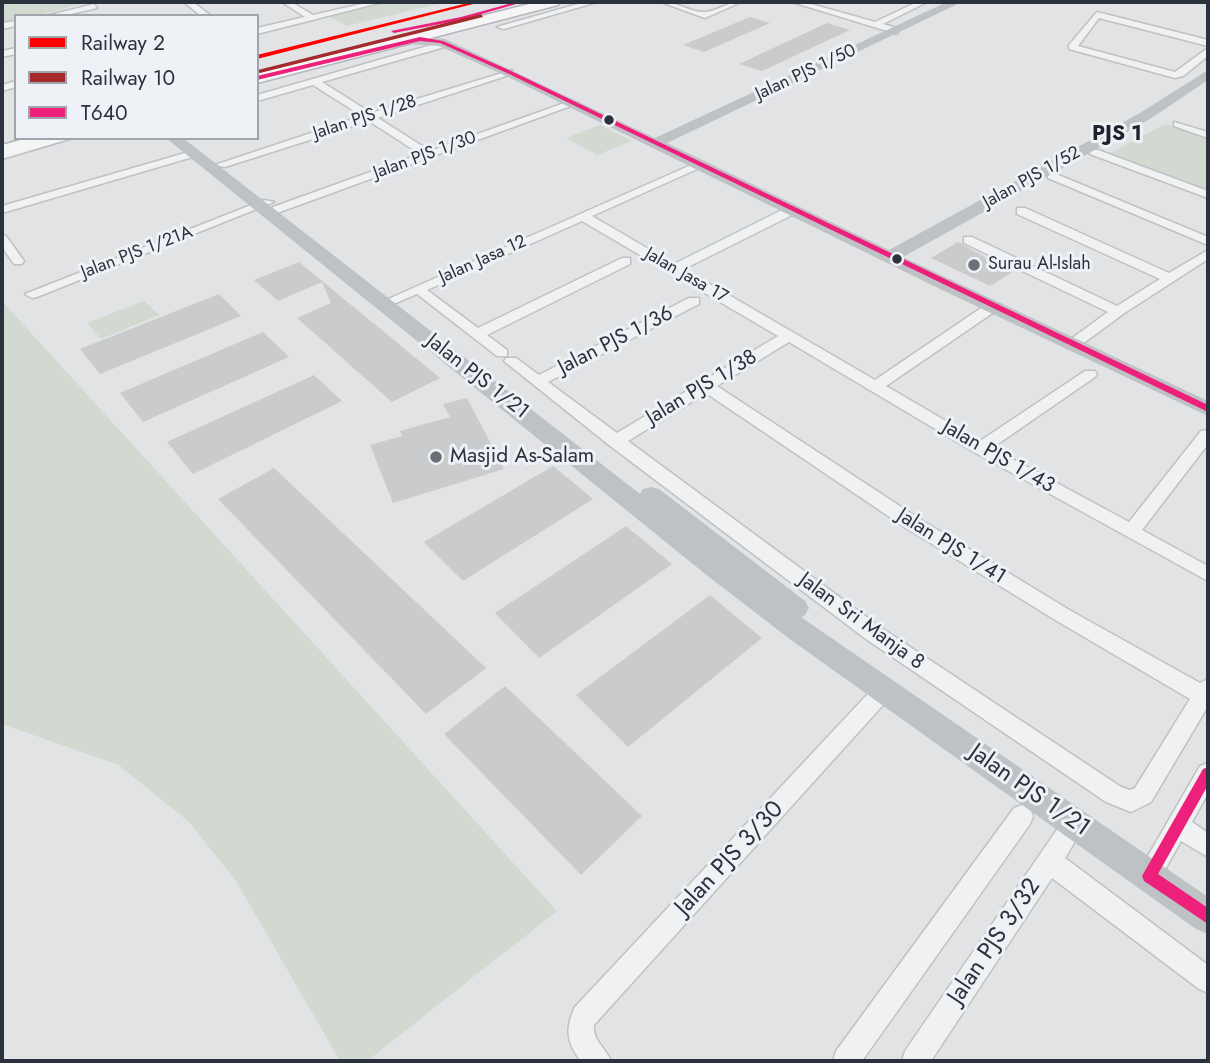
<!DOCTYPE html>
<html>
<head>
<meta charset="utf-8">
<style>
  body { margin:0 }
  #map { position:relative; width:1210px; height:1063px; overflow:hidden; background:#e1e3e5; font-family:Jost,sans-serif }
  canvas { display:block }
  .frame { position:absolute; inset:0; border:4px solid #29323d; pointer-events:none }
  .legend { position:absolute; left:14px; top:14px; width:245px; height:126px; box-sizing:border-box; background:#eef1f5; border:2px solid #9fa5ab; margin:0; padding:9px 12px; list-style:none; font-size:21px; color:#29323d }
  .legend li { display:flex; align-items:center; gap:14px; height:35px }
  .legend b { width:35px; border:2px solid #9fa5ab }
</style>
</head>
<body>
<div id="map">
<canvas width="1210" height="1063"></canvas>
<div class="frame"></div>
<ul class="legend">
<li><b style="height:9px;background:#f00"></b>Railway 2</li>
<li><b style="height:9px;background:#a52a2a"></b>Railway 10</li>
<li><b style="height:9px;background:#ed207b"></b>T640</li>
</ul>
</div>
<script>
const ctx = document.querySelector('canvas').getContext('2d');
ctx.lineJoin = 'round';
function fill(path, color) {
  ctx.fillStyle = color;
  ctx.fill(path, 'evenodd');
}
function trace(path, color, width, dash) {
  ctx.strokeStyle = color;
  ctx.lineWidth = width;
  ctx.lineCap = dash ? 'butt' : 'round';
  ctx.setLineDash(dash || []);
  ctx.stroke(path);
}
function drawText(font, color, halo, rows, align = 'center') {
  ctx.font = font + ' Jost,sans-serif';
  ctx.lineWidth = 6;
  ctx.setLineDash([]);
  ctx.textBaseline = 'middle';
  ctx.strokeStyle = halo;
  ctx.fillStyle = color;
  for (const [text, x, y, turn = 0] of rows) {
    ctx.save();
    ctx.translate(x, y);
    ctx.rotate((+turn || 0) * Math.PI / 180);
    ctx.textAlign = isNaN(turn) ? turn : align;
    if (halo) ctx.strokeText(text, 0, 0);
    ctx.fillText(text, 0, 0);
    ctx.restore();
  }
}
const green = new Path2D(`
  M2,2H82L84,3L35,16H16V20L2,23Z
  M390,2H446L346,26L330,17Z
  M1165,124L1208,139V190L1111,153Z
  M600,125L632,141L597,155L566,138Z
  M2,301L557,911L367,1061H340L236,881L190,823L119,765L2,724Z
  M144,301L159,315L101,339L87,323Z`);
const building = new Path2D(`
  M750,17L770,23L704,52L683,45Z
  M827,23L850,30L762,71L739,64Z
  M958,242L988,259L1014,271L990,286L931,258Z
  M299,262L367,318L440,378L392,402L297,318L331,303L322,282L278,301L254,280Z
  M219,294L241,316L100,374L80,349Z
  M263,332L289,357L143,422L120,393Z
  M314,375L342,401L193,474L167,442Z
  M467,398L504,469L393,503L370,445L402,436L400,431L450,417L443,404Z
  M553,466L593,499L463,581L424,542Z
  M274,468L362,551L486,668L426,714L218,499Z
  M626,526L672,564L539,658L495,613Z
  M710,595L762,638L628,747L576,695Z
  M505,686L642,816L581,875L444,734Z`);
const street = new Path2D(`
  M184,2H193L211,16H201Z
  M282,2H291L313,15L370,2H383L257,34V28L305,17Z
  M585,2H597L504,29L497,27Z
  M661,2C676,1 689,12 704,12C717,12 728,1 741,2L705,18Z
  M792,2H804L875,22L917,2H927L883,24L900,29L897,34Z
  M94,4L97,8L62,16H46Z
  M1097,12L1208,40V46L1099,18L1078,46L1175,72L1205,50L1208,49V56L1183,76L1175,78L1069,49V45Z
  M16,21V26L2,29V23Z
  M445,41L449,44L448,46L322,82L371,113L512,70V74L378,118L430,151L570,101L579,103L277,213L273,211V207L420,154L369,121L225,167L215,165L362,116L313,85L257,101V95Z
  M16,48V54L2,57V51Z
  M16,81V87L2,91V85Z
  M1174,122L1208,132V138L1174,126Z
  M55,138H73L2,159V153Z
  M1090,150H1098L1208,191V198L1090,154Z
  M192,151L196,152V156L2,213V206Z
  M700,161L705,164L704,166L592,216L674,264L788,207H796V213L684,269L875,380L987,304H997V310L886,386L980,441L1085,371H1095L1097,374L1095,377L992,448L1129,522L1201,431L1208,430V444L1142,530L1208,566V581L974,452L789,342L717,386L918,518L1071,611L1200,683L1208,679V706L1151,802L1131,812L1106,802L866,639L609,445L504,361L506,358H516L539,375L689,298H699V304L548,382L617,433L778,336L582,221L427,290L478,328L622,258H630V264L487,335L507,350V356H497L417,294L384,308L377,304ZM706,393L906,528L1057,621L1190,699L1135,788L1130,790L1121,787L880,627L628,441Z
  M1048,174H1056L1208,237V245L1048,178Z
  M264,200L274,202L37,297L32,298L25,294Z
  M1017,208H1025L1169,273L1208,250V259L1123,314L1077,348H1067V342L1108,312L964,243V237H972L1117,306L1160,279L1017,214Z
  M2,235L6,236L24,261L22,264H14L2,247Z
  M885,680L892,683L895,689L892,695L594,1025C592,1040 606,1048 611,1061H581C566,1042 565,1028 575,1007L878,683Z
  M1208,763V793L1192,822L1208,833V857L1181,841L1157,884L1149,888L1141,884L1137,876L1141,868L1200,766Z
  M1022,805L1030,808L1033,816L1030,824L862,1061H833L836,1051L1014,808Z
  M1075,812L1083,815L1086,823L1065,858L1208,965V993L1199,989L1052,878L931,1061H902L905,1051L1067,815Z`);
const secondary = new Path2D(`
  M947,2H962L667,143L889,250L1140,113L1208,70V80L1150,119L903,257L1208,401V416L938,288L504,75L439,46L408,44L402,40L408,36L445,39L655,138Z
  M166,138H183L640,494L643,489L651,487L659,489L805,601L809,608L805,615L801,617L811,624L1208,897V934L1196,929L791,640L704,573Z`);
const highway = new Path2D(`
  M537,2H560L558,5L257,83V73Z
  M28,138H60L58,142L2,157V145Z`);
const bus1 = new Path2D(`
  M516,2H523L461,20L394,33L391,31L461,17Z
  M420,37L443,41L511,71L1208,405V412L507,73L440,43L420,41L257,80V76Z
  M1208,767V785L1158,874L1208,908V924L1144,881L1142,876L1203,769Z`);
const rail1 = new Path2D(`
  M472,2H481L257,59V55Z`);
const rail2 = new Path2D(`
  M481,14L483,17L260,73L257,72L258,70Z`);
const markers = [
  [609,120,6,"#29323d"],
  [897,259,6,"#29323d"],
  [974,265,7,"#697078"],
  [436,457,7,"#697078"]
];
const farStreetnames = [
  ["Jalan PJS 1/50",806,73,-25],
  ["Jalan PJS 1/28",365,118,-18],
  ["Jalan PJS 1/30",425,156,-20],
  ["Jalan PJS 1/52",1032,178,-29],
  ["Jalan PJS 1/21A",137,253,-21],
  ["Jalan Jasa 12",483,260,-24],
  ["Jalan Jasa 17",686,276,30]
];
const farPoinames = [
  ["Surau Al-Islah",988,265]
];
const farQuarternames = [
  ["PJS 1",1117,135]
];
const streetNames = [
  ["Jalan PJS 1/36",616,341,-27],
  ["Jalan PJS 1/21",477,377,38],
  ["Jalan PJS 1/38",702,388,-31],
  ["Jalan PJS 1/43",998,457,30],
  ["Jalan PJS 1/41",951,547,32],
  ["Jalan Sri Manja 8",861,622,36]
];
const poiNames = [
  ["Masjid As-Salam",450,457]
];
const nearStreetnames = [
  ["Jalan PJS 1/21",1029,791,35],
  ["Jalan PJS 3/30",730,859,-47],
  ["Jalan PJS 3/32",995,942,-56]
];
fill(green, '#d2d9d1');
fill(building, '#c9cbcd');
trace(street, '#bfc1c3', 3);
trace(highway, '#b3b6ba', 3);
fill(street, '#f0f1f2');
fill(secondary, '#bfc2c5');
fill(highway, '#f5f5f6');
fill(bus1, '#ed207b');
fill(rail1, '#f00');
fill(rail2, '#a52a2a');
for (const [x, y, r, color] of markers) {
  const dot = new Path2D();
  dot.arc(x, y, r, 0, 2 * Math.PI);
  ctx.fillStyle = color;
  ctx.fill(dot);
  trace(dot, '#eef1f5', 2.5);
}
drawText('18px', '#29323d', '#eef1f5', farStreetnames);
drawText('18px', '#29323d', '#eef1f5', farPoinames, 'left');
drawText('bold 21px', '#1b232e', '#eef1f5', farQuarternames);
drawText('21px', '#29323d', '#eef1f5', streetNames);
drawText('21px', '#29323d', '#eef1f5', poiNames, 'left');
drawText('24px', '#29323d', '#eef1f5', nearStreetnames);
</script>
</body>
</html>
